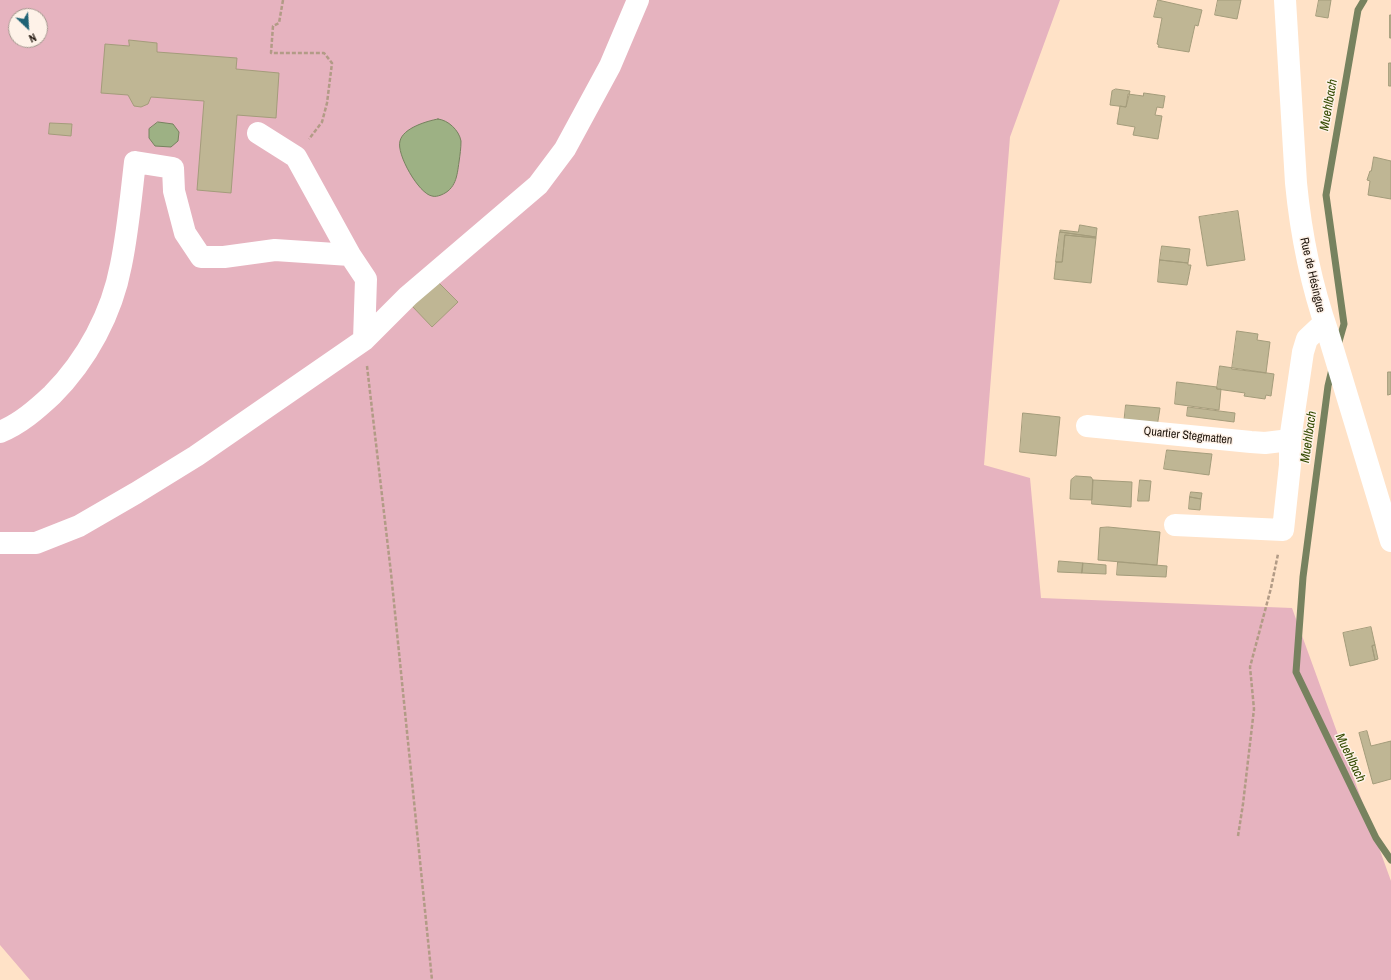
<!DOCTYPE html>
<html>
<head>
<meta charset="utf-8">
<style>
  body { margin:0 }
  #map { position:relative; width:1391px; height:980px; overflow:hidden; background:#ffe2c7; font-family:"Archivo Narrow",sans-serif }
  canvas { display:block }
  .north { position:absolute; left:8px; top:8px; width:40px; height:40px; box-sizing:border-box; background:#fef2e8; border:1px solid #a4998f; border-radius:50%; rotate:155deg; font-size:11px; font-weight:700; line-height:16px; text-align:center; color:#1d130a }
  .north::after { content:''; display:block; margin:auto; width:14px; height:18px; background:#1f6275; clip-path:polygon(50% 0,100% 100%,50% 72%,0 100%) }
</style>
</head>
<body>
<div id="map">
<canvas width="1391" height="980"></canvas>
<div class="north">N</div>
</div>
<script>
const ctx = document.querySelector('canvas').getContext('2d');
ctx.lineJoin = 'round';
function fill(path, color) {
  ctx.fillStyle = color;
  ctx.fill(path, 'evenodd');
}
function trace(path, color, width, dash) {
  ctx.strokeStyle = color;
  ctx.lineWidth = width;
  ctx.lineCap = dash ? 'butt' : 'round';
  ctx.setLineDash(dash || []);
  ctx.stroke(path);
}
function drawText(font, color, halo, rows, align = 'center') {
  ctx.font = font + ' "Archivo Narrow",sans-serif';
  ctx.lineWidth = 3;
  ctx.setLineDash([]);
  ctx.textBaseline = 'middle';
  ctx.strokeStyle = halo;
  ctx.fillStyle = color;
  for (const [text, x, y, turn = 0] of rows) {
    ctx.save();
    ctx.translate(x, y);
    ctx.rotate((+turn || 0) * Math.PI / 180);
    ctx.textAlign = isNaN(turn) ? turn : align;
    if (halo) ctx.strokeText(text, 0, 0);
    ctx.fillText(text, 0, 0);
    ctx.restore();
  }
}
const green = new Path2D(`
  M0,0H1060L1010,137L984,465L1030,478L1041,598L1292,608L1391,881V980H30L0,945ZM16,16H40V40H16Z`);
const water = new Path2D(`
  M438,119C448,120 459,130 461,141C461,148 460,155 459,162C457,176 456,189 441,195C438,196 435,197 432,196C419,194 396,154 400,141C403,128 427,121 438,119Z
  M158,122L173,124L179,132L178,141L171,147L155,146L149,138V129Z`);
const stream = new Path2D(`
  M1338,345L1344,324L1326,195L1358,10L1364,0
  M1332,369L1328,386L1303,577L1296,672L1376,838L1391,860`);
const building = new Path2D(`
  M1158,0L1202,10L1198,26L1195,25L1189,52L1158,47L1159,45L1157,44L1162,18L1154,17Z
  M1218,0H1241L1237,19L1215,15Z
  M1319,0H1331L1328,18L1316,16Z
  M1390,15H1391V38H1390Z
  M129,40L157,43V52L237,58L236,69L279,73L276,118L237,115L231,193L197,190L204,101L151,97L148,104L141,107L134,106L128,95L101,93L105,44L129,46Z
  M1389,63H1391V86H1389Z
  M1116,89L1130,91L1126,107L1110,105L1112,91Z
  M1144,93L1165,96L1163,108L1157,107L1155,115L1162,116L1158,139L1133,135L1135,127L1117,124L1120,106L1126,107L1128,94L1143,96Z
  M50,123L72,124L71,136L49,134Z
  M1374,157L1391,161V199L1368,195L1370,181L1367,180L1370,171H1371Z
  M1238,211L1245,260L1207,266L1199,217Z
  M1080,225L1097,228L1096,237L1060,232V230L1078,232Z
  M1060,232L1096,237V238L1065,235L1062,262H1056Z
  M1065,235L1096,238L1091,283L1054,279L1056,262H1062Z
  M1162,246L1190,249L1188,263L1160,260Z
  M1160,260L1188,263V265H1191L1187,285L1158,282Z
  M438,282L458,302L432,327L412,306Z
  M1237,331L1258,334L1257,340L1270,342L1266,373L1232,369Z
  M1220,366L1274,374L1271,396L1266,395L1265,399L1244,396L1245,393L1217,389Z
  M1388,372H1391V394L1388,395Z
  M1177,382L1217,387V389H1221L1219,410L1175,404Z
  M1126,405L1160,408L1157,427L1124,424Z
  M1188,407L1235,413L1234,422L1187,416Z
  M1023,413L1060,417L1056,456L1020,452Z
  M1167,450L1212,454L1209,475L1164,469Z
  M1076,476L1091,477L1093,480L1092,500L1070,499L1071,480Z
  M1093,480L1132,482L1131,507L1092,504Z
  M1140,480L1151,481L1149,501H1138Z
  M1191,492L1202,493L1201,499L1190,497Z
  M1190,497L1201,499L1200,510L1189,509Z
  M1108,527L1160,532L1157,565L1098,560L1100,528Z
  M1059,561L1083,563L1082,573L1058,572Z
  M1118,562L1167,566L1166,577L1117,575Z
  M1083,563L1106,565V574L1082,573Z
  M1371,627L1375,645L1372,646L1375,660L1350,666L1343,633Z
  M1375,645L1378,659L1375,660L1372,646Z
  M1367,731L1371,746L1391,741V779L1373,784L1359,733Z`);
const path = new Path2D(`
  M283,0L279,23L273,26L271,53H324L332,63L327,103L322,122L309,139
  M367,366L391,573L432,980
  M1238,836L1243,804L1254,709L1250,667L1271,588L1278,554`);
const minor = new Path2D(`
  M1285,0L1296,183C1301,235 1311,284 1328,333L1391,541
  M258,133L296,157L350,255
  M1087,426L1251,442L1265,443L1290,440L1303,352L1307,339L1324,323
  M0,432C20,424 37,409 52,395C87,360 112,313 121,265C128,231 131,196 135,162L173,168L174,191L185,233L201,257H224L275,250L350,255L366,279L364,340
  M1175,525L1283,530L1290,465V440
  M0,543H36L79,526L136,493L196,456L364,340L408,296L538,185L565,149L610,66L638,0`);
const streetNames = [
  ["Rue de Hésingue",1312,275,77],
  ["Quartier Stegmatten",1188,436,6]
];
const waterNames = [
  ["Muehlbach",1329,105,-80],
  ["Muehlbach",1309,437,-82],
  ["Muehlbach",1350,758,64]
];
fill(green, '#e6b3bf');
fill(water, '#9db184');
trace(water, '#77825f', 1);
trace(stream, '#77825f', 7);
fill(building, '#bfb694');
trace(building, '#a49c7b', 1);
trace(path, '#b29b86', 2.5, [4, 2]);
trace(minor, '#fff', 22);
drawText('12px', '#1d130a', '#fef2e8', streetNames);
drawText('italic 13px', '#334a01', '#fef2e8', waterNames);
</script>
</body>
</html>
